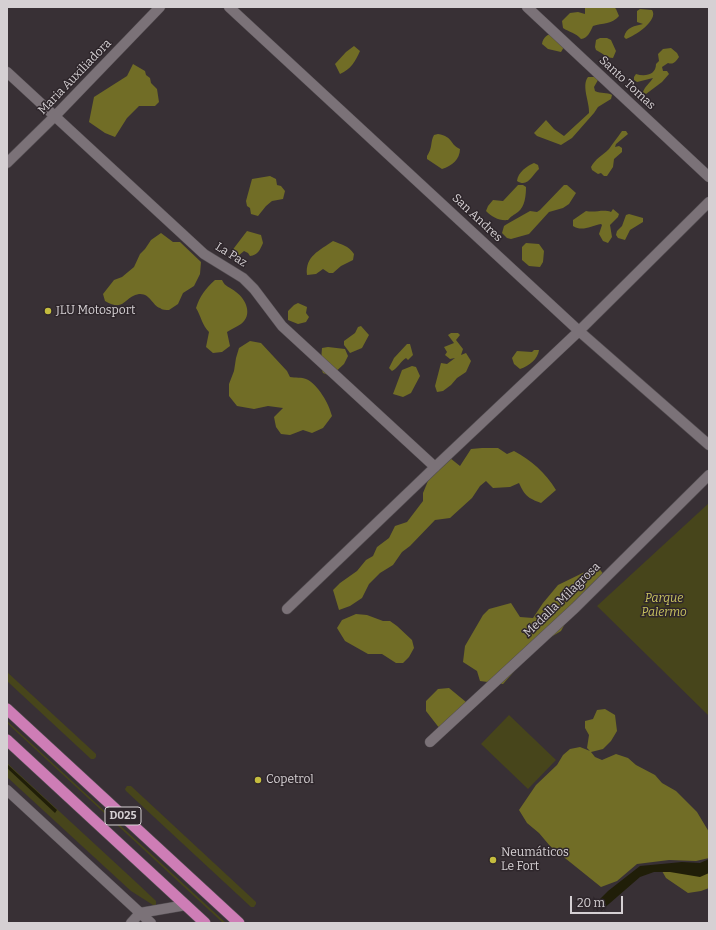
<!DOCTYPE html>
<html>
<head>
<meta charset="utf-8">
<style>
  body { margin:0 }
  #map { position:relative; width:716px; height:930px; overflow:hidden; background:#383035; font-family:Bitter,serif }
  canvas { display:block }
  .frame { position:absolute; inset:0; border:8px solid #d5d0d3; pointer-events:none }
  .scale { position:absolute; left:570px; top:896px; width:53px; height:18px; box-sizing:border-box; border:2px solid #d5d0d3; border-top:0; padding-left:5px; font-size:12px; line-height:14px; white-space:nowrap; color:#d5d0d3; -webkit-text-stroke:3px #2e262b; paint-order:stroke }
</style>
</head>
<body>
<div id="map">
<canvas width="716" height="930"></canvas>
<div class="frame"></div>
<div class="scale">20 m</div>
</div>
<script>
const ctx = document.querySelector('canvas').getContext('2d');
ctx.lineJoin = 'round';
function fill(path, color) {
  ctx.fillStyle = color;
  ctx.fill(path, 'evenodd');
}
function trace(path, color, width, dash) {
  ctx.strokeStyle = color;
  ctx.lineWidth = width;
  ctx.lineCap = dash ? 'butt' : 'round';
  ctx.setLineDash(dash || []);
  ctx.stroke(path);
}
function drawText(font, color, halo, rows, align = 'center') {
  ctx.font = font + ' Bitter,serif';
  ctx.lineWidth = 3;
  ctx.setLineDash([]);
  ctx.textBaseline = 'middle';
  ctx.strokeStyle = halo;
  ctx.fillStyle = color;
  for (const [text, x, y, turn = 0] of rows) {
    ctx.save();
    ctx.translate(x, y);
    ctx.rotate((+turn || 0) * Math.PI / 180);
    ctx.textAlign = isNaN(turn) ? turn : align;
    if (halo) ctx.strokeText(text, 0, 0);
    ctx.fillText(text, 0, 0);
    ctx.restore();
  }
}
const green = new Path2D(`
  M709,503V716L597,606Z
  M7,672L96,754V757L94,759H91L7,681Z
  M509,715L556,760L528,789L481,744Z
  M7,721L226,923H223L7,723Z
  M7,763L138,884L156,901V905H153L131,891L7,777Z
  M127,786H131L256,902V904L254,907H251L126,791L125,789Z`);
const forest = new Path2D(`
  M585,7H614L616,9L619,16C613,24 602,23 593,26C590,32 588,38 581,39C576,33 569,32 563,28L562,21L570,13L578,12L585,14Z
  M640,9L652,10C659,20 635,36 626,39L624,37C626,27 635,26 643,24L637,22V11Z
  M554,33L564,47L561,52L548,49L542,44C543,37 548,34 554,33Z
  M600,38H607L611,40L616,51L613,58C607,58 602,53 596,50L595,47L596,40Z
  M354,46L360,51C355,62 351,69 340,74L335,64L346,52Z
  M671,48L677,53L679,57C676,61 674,65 668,63L662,67L663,71H667L669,74L662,82L646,94L643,92C645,86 650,83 653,78L637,82L634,80V77L636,74C645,77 656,75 656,64L659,61L658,54L663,49Z
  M133,64L145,71L146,75L150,78L151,83L157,89L159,102L155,106H139L127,118L115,137L105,133L89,122L94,97L127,76Z
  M588,77H595L598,80L594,87L595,91C601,94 607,92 612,95L611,99L598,107L594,113L572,138L561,145L537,136L534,133L546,120L554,129L564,136L589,113C590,103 581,86 588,77Z
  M622,131H626L628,134L616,144L615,147L619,146L622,148V152L614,159L613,167L607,176H604L601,173L598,174L592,170L591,167C595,159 603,155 609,149C613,143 618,137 622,131Z
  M438,134C454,137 449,144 460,149C460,159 452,166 442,169L427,159V156C433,147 430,142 434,135Z
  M534,163L538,165L539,169C532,175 528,188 517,181C518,172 527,166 534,163Z
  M270,176L276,179L277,185L281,186L285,191L283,199L272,201L266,206L258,216L251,214L250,208L247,206L246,201L252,179Z
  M518,185H523L526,187C526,195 525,207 518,212C514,215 511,216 508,220C499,221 492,217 486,211L488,206L493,200L503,201Z
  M564,185H567L576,193L569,204L563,208L549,212L529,234L511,239L507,238L502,233L504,226L507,224L530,211L537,212L540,210Z
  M613,209L619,214L618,217L610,225L612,237L608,243L603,241L599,234L602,225L601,224C591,226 582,232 573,226V220L586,211C595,213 603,209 611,212Z
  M629,214L643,218V222L630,230L625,240L618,238L616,235L617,231L622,226L626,215Z
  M247,231L261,235L263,243C260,250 258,255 250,256L248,253L244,251L238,256L232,255L231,252Z
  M161,233L173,242H180L201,262L200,274L194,286L183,293L178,304L169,310C166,310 162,310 160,308C152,305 150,293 139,294C124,296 125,313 105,301L103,294L114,280L122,277L134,267L140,254L145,249L151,240Z
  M333,241C342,245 348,245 354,254L353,260L341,266L333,273H329L323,269L316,274L307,275C305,256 319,251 333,241Z
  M526,243L539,244L544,251L543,262L540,267L529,266L522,260V247Z
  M215,280H222C225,287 230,287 236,292C246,299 253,315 241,324C237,327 231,329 227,332L230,346L222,352L213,353L206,347L209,332C202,325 201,316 196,308C200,296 205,289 215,280Z
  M298,303L307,307L306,313L309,317L306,322L298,324L288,320V311L294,305Z
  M361,326L369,335L362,348L350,353L344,345V341L355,333L358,327Z
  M451,333H458L460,335L456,340L463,349L461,355L466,353L471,361L466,372L457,378L451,385L443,391L437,392L435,386L441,363L447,364L455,358L450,359L445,355L447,352L444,347L454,343L448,335Z
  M250,341L261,343L287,371L290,377C295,378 302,377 306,379C318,384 329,404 332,416L323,428L312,433L303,430L290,435L281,434L276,427L274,417L283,408L268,406L254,409L237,406L229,396V384L234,371L236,358L239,348Z
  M407,344H410L413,355L408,360L406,358C400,362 398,368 392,371L389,368L394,358Z
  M328,347L345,349L348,356L344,364L331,376L323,373L321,368C322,362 321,355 322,348Z
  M534,350H539C538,359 529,366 520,369L514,364L512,358L517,351L532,352Z
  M412,366L416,367L420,376L411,393L403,397L393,394L402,370Z
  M482,448H498L507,454L514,451C532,461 545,472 556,490L541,503C528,498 525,496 519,483L510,487L493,488L486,481L480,486L472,498L450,518L435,520L410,546L402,552L393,565L380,573L369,584L362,598L350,606L339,610L333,590L340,583L357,571L366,560L373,556L377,547L389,538L395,526L407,522L423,501V493L430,476L450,458L460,466L471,449Z
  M597,566L605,576L568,618L561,631L541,643L524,660L503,684L480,681L477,671L463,662L465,646L483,615L489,609L511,603L520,617L533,618L543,603L558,585Z
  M356,614L367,615L383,621H390L397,626L412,640L414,648L409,657L403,663H396L382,654H368L345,641L337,628L342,620Z
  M449,688L466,702L440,729L426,711V701L438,689Z
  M605,709L615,715L617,731L611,741L603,749L591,752L595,757L602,760L616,754L628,758L636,765L655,775L662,783L676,791L697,812L709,832V858L696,861L669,860L637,864L617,881L601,887L550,846L539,833L527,823L519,810L536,785L557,765L563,755L570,749L580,747L590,751L587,748L589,735L585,728V721L593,719L597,710Z
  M709,870V888L701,891L688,893L666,878L662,871Z`);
const water = new Path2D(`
  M7,764L57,810L55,813L7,768Z
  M709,859V873L700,877L670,872H654L640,877L602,910L595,904L608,891L640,866L682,862L700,863Z`);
const minor = new Path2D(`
  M229,7L579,331L709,445
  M527,7L709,177
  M7,72L204,254L243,278L254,289L282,326L435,467
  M7,163L55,116L160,7
  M287,609L435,467L579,331L709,202
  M430,742L575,608L709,475
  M7,790L151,923
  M131,923L140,913L186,905`);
const trunk = new Path2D(`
  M7,709L239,923
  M7,740L205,923`);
const markers = [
  [48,311,4,"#c4bc3e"],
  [258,780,4,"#c4bc3e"],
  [493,860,4,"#c4bc3e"]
];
const shields = [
  [123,816,36]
];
const shieldNames = [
  ["D025",123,816]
];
const streetNames = [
  ["Maria Auxiliadora",75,77,-46],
  ["Santo Tomas",627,83,43],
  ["San Andres",477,218,43],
  ["La Paz",231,255,32],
  ["Medalla Milagrosa",562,600,-44]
];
const poiNames = [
  ["JLU Motosport",56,311],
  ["Copetrol",266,780],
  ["Neumáticos",501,853],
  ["Le Fort",501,867]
];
const parkNames = [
  ["Parque",664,599],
  ["Palermo",664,613]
];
fill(green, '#47451b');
fill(forest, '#716d26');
fill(water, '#201e08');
trace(minor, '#524c50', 11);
trace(trunk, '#524c50', 12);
trace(minor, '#7b7278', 10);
trace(trunk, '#ce7db6', 11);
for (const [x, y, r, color] of markers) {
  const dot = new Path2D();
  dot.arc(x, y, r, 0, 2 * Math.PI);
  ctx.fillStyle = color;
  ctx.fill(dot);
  trace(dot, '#2e262b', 1.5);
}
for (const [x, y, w] of shields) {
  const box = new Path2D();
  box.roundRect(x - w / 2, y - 9, w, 18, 3);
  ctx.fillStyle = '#2e262b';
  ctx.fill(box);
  trace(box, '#d5d0d3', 1);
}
drawText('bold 11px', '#d5d0d3', null, shieldNames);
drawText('12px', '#d5d0d3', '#2e262b', streetNames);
drawText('12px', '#d5d0d3', '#2e262b', poiNames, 'left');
drawText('italic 12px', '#c9c35f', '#2e262b', parkNames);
</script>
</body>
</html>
